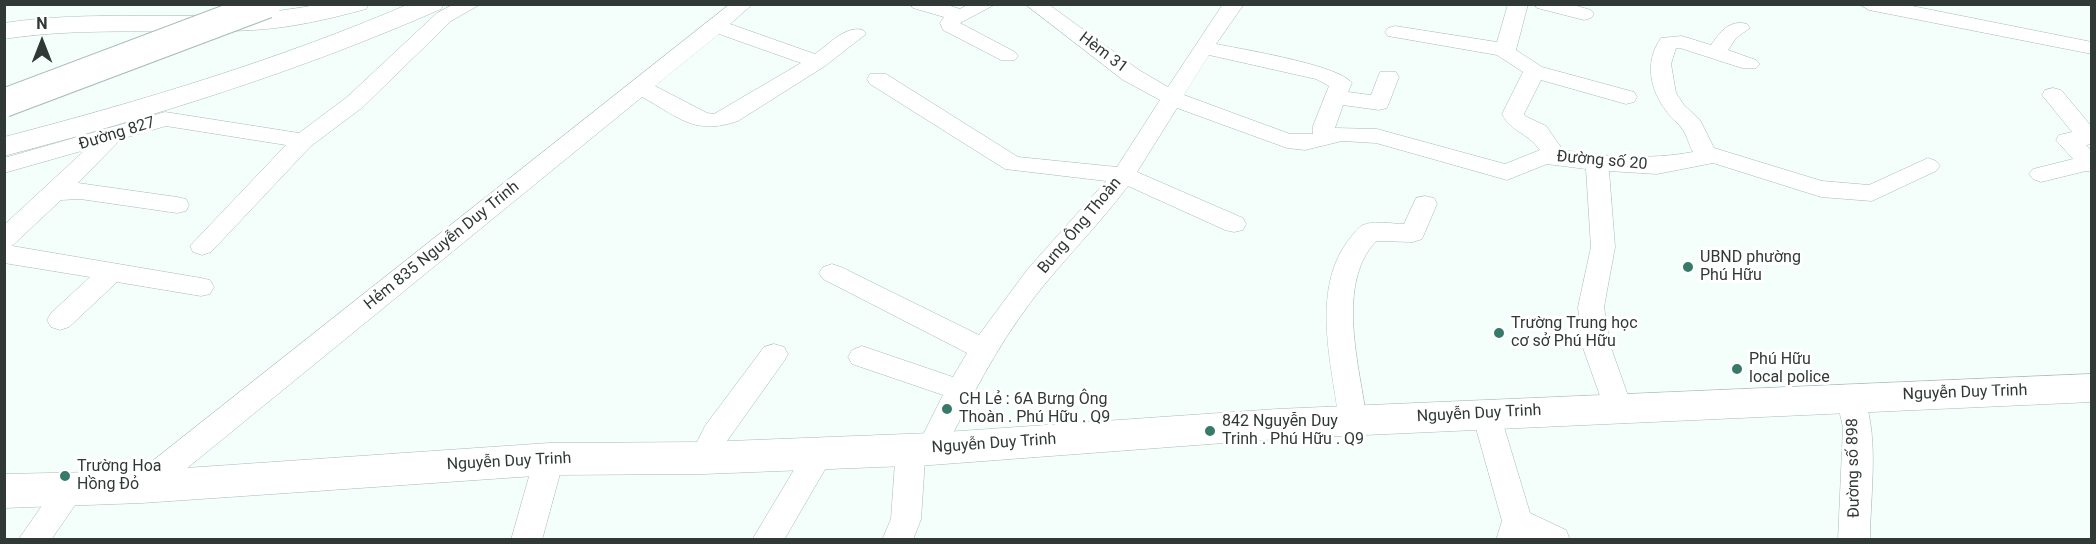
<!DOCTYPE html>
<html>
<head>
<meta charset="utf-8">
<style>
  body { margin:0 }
  #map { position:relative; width:2096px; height:544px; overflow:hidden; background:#f4fefb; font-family:Roboto,sans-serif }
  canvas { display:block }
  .frame { position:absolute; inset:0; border:6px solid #303936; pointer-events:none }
  .north { position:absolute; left:12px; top:12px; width:60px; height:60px; -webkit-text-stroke:4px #fff; paint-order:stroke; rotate:0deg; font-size:16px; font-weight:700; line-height:24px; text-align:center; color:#303936 }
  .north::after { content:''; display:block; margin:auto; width:21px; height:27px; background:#303936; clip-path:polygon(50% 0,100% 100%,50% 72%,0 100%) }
</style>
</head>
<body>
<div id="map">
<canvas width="2096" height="544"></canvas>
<div class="frame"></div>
<div class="north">N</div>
</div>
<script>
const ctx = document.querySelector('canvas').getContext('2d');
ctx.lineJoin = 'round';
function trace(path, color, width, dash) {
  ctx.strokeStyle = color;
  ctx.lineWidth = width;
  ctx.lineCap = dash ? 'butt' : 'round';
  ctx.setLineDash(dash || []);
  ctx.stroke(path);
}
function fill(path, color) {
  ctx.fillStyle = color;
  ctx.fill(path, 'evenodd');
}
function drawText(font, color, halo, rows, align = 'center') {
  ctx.font = font + ' Roboto,sans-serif';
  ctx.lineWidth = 6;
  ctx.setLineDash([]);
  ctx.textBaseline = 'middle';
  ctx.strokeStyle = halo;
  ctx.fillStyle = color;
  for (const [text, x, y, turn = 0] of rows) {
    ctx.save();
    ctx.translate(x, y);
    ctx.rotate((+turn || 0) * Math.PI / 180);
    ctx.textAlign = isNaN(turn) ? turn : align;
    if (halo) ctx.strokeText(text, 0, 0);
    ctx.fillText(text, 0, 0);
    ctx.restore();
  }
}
const minor = new Path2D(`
  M454,4H481L451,21L363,107L311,146L211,252L202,255L193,252L190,246L286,145L166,126L121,139L78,183L177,197L186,199L189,205L186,211L177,213L80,199L61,200L12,246L201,278L210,280L214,287L210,294L201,296L117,282L69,327L60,330L51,327L47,320L51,313L90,277L4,263V225L85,150L4,173V158L165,112L299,133L347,97L437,13Z
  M730,4H753L730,24L815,54C829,44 846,25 863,30L866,34L825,66L738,121C694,136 679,117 642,97L153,496L142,500L131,496L127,487L131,478ZM719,34L801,63L714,114L707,113L655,86Z
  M910,4H944L960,9L969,4H996L960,23L1015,52L1018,56L1015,60H1001L943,30L940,23L944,17L913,8Z
  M1025,4H1048L1139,70L1168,87L1223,4H1244L1216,44C1241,49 1339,65 1352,83L1348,92L1371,95L1380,72H1396L1399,77L1387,108L1379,110L1343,105L1335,128L1377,129L1505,164L1540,150C1526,131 1512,133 1502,114L1523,72L1497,55L1388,36L1385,32L1388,28L1395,26L1497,42L1508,4H1528L1516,50L1542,67L1634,92L1637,97L1634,102L1626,104L1541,80L1524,114L1525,116L1546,126L1563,150C1607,157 1649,160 1693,152C1689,145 1687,136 1683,130C1679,123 1671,119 1667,112C1650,90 1644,62 1661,38L1682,36L1711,45C1720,32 1730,19 1747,24L1750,28L1736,38L1728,50L1756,60L1760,64L1756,68H1742L1680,48H1676L1671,64L1676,93L1684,105L1700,120L1714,148L1822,181L1869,185L1928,158L1936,161L1940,166L1936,171L1872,201L1821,197L1713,163L1657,174L1609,171L1615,247L1604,307L1610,345L1632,407L1628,415L1618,418L1608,415L1604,407L1582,345L1578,307L1591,247L1586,169L1547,164L1507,180L1376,143L1342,141L1305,150L1287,148L1177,108L1137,172L1243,218L1246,224L1243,230L1234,232L1225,230L1128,186C1098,226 1063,260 1033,299C995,349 969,401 941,458L931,461L925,459L921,519L913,540H882L891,519L896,448L901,439L911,436L921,439L943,395L852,364L848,357L852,350L862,346L953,377L967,353L823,279L819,273L823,267L832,264L841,267L979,335L1027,270L1106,181L1005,169L870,84L867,79L870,74H886L1018,157L1117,167L1160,100L1123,80ZM1209,55L1316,79L1329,86L1313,126V134H1290L1184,95Z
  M1534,4H1570L1591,10L1594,14L1591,18L1584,20L1537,8Z
  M1859,4H1902L2092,42V54L1869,10Z
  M2053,88L2061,90L2092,127V144L2086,145L2092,151V172L2086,171L2041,182L2033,179L2029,174L2033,169L2073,159L2056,140L2059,135L2072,132L2042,95L2045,90Z
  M1425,196L1434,198L1437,204L1422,239L1413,242L1376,241C1335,285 1360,367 1367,421L1363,429L1353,433L1343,429L1339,421C1332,364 1311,293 1347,242C1352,236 1357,228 1363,225C1375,220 1392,224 1404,224L1416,198Z
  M774,344L784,347L788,354L784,361L727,441L714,467L704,470L694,467L689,458L705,426L764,347Z
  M1850,386L1860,389C1881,429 1870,495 1870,540H1838L1843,427L1836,397L1840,389Z
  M1486,403L1496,406L1500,414L1530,513L1566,530L1570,540H1496L1502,521L1472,414L1476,406Z
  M820,440L830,443L835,452L784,540H752L810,443Z
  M549,447L559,450L564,459L542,540H511L534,459L539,450Z
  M71,476L82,480L86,489L51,540H18L60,480Z`);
const major = new Path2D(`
  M2092,374V402L1277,439L931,465L704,474L549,475L142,503L4,508V474L142,471L549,443L704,442L931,433L1277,409Z`);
const highway = new Path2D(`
  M320,4H369L366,9C329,19 291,28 253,30C170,35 87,26 4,39V23C109,7 216,26 320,4Z
  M409,4H444L441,9C300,71 153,117 4,156V137C142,101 278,60 409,4Z`);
const highwayBridge = new Path2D(`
  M4,103L267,4`);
const markers = [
  [1688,267,6,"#387a6a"],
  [1499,333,6,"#387a6a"],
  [1737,369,6,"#387a6a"],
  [947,409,6,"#387a6a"],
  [1210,431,6,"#387a6a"],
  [65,476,6,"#387a6a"]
];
const streetNames = [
  ["Hèm 31",1103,53,37],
  ["Đường 827",117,134,-17],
  ["Đường số 20",1602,161,5],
  ["Bưng Ông Thoàn",1080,226,-50],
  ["Hẻm 835 Nguyễn Duy Trinh",442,246,-39],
  ["Nguyễn Duy Trinh",1965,393,-2],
  ["Nguyễn Duy Trinh",1479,414,-3],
  ["Nguyễn Duy Trinh",994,444,-4],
  ["Nguyễn Duy Trinh",509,462,-3],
  ["Đường số 898",1854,468,-91]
];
const poiNames = [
  ["UBND phường",1700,258],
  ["Phú Hữu",1700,276],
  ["Trường Trung học",1511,324],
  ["cơ sở Phú Hữu",1511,342],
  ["Phú Hữu",1749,360],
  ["local police",1749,378],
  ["CH Lẻ : 6A Bưng Ông",959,400],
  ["Thoàn . Phú Hữu . Q9",959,418],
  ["842 Nguyễn Duy",1222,422],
  ["Trinh . Phú Hữu . Q9",1222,440],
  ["Trường Hoa",77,467],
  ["Hồng Đỏ",77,485]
];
trace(minor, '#a5bbb4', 1);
trace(major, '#a5bbb4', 1);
trace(highway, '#a5bbb4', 1);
fill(minor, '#fff');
fill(major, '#fff');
fill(highway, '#fff');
trace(highwayBridge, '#a5bbb4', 30, []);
trace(highwayBridge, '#fff', 28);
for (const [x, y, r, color] of markers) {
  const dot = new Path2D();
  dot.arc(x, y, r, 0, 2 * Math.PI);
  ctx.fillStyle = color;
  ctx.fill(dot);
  trace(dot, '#fff', 2);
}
drawText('16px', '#303936', '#fff', streetNames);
drawText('16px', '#303936', '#fff', poiNames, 'left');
</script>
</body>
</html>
